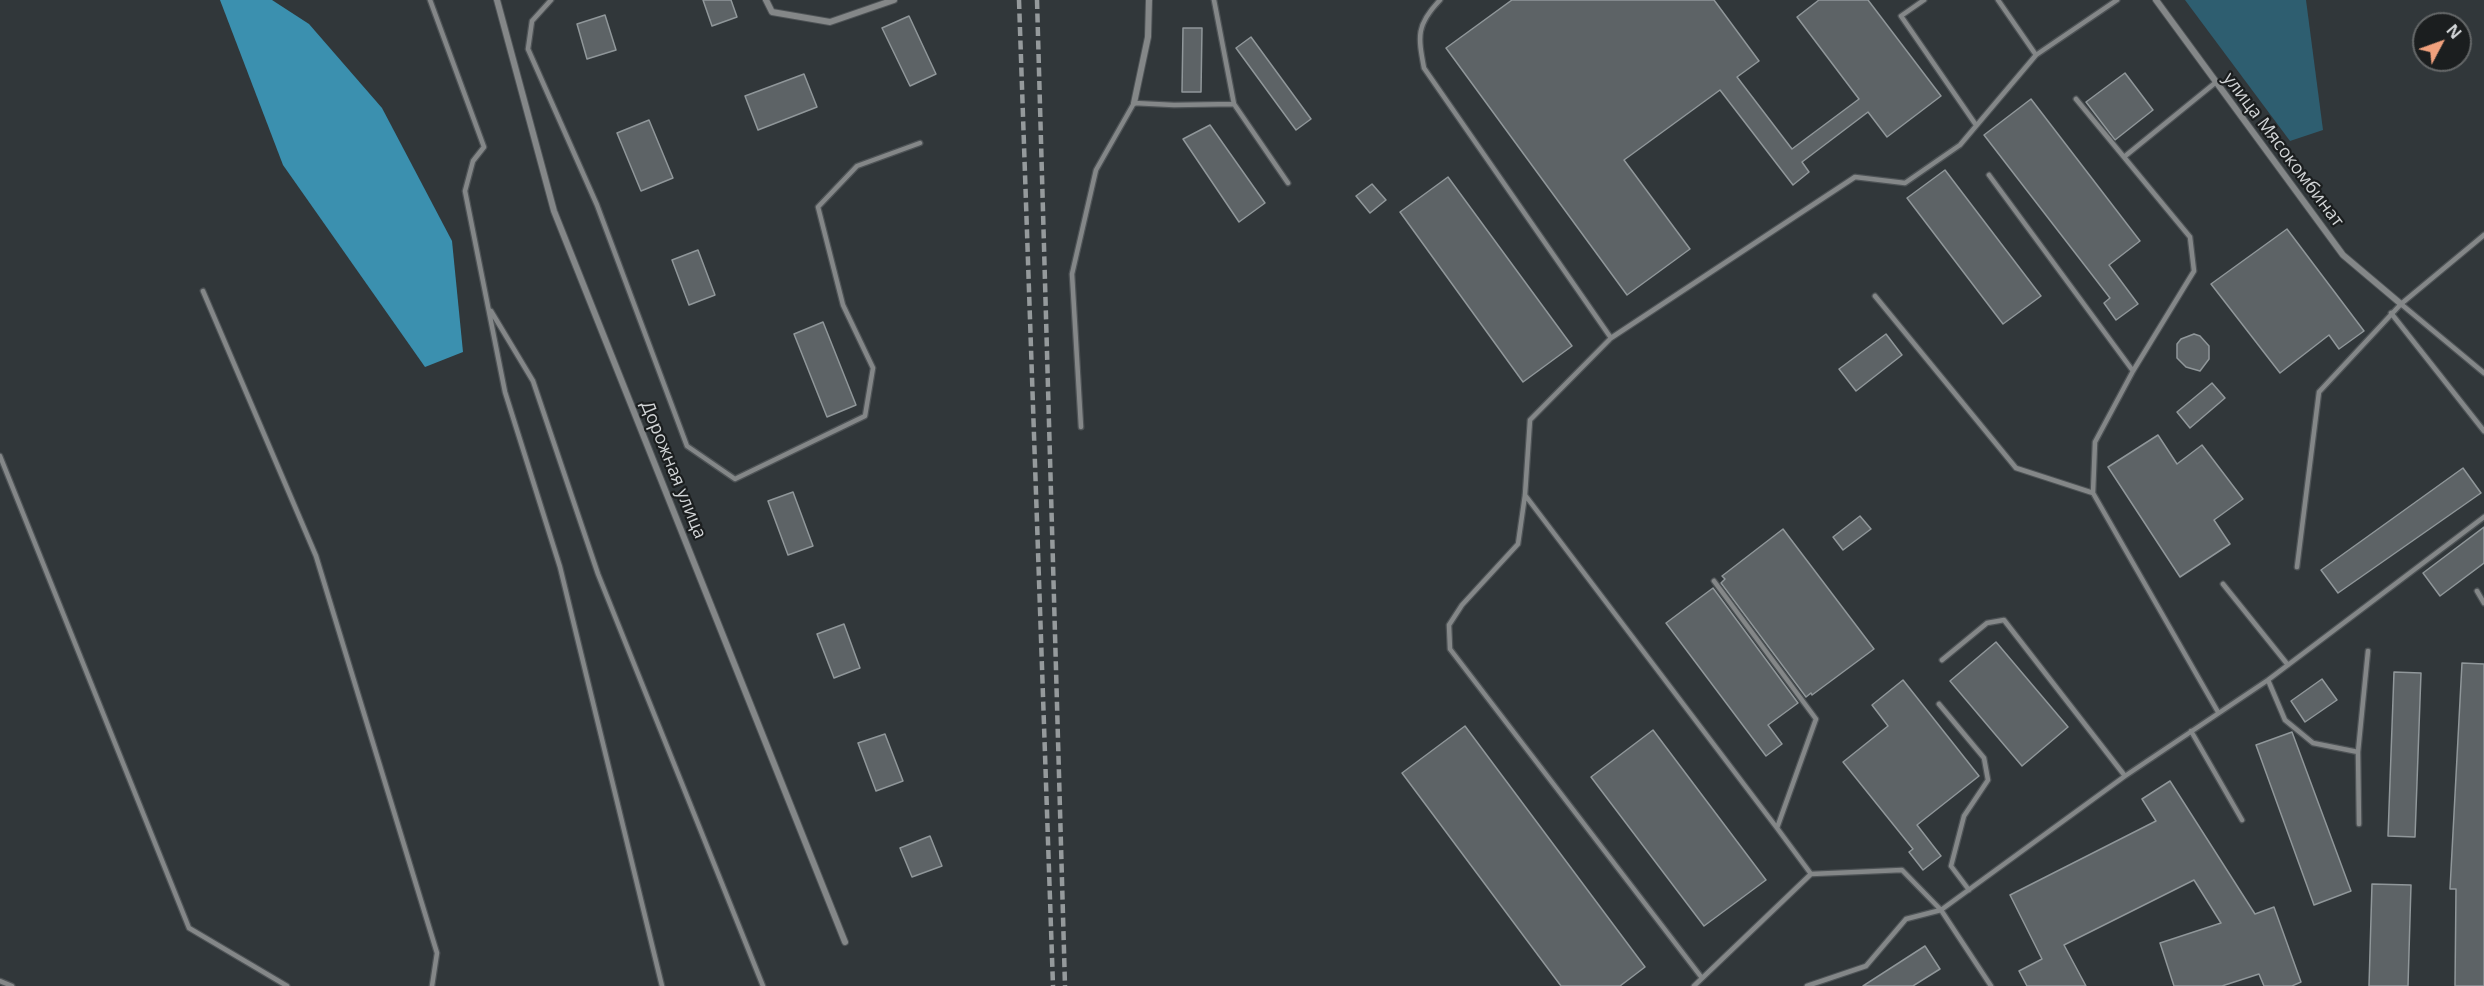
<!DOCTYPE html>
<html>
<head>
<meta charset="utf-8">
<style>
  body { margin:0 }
  #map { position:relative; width:2484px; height:986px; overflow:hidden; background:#31373a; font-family:"Open Sans",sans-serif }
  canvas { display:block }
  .north { position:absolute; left:2412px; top:12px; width:60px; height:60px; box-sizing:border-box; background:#1b1e1f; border:2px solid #646768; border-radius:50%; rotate:49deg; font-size:16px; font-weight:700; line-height:24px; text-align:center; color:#d1d4d6 }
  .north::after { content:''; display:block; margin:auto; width:21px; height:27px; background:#f1a17d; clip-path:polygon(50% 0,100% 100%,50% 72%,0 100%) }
</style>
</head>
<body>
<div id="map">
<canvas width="2484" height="986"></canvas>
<div class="north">N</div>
</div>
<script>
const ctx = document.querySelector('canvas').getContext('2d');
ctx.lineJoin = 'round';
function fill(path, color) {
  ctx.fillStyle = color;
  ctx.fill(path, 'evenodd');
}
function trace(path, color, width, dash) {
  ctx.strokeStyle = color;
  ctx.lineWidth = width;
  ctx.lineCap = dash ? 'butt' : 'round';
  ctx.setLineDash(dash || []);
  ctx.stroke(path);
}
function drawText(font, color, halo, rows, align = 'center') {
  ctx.font = font + ' "Open Sans",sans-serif';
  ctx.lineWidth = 4.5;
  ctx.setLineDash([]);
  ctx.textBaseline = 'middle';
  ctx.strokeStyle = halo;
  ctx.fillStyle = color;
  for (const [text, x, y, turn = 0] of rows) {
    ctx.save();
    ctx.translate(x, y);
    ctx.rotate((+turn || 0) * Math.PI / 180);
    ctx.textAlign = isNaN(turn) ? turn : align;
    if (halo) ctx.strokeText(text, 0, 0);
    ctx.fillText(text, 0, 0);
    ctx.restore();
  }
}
const green = new Path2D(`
  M2185,0H2306L2323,130L2290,141Z`);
const water = new Path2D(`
  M220,0H272L309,24L382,108L452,241L463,352L425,367L283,165Z`);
const building = new Path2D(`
  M703,0H731L737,17L712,26Z
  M1512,0H1714L1759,61L1737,77L1792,149L1859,99L1797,17L1819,0H1868L1941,96L1887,137L1868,112L1802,162L1809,172L1793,185L1720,90L1624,160L1690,249L1627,295L1446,48Z
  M605,15L616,50L587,59L577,24Z
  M909,16L936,74L910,86L882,28Z
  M1183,28H1202L1201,92H1182Z
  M1251,37L1311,119L1296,130L1236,48Z
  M2125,73L2153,110L2115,140L2086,102Z
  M804,74L817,107L758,130L745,96Z
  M2031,99L2140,241L2109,265L2138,304L2116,320L2104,303L2110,298L1984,135Z
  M649,120L673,178L641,191L617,133Z
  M1210,125L1265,203L1239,222L1183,139Z
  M1945,170L2041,296L2003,324L1907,198Z
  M1448,177L1572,346L1523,382L1400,212Z
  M1372,184L1386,200L1370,213L1356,196Z
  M2287,229L2364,331L2339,349L2329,335L2280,373L2211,284Z
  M698,250L715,295L689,305L672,260Z
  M823,322L856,405L827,417L794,334Z
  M1886,334L1902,355L1856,391L1839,369Z
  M2194,334L2200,336L2209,346V359L2200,371L2186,367L2177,358V344L2181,339Z
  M2212,383L2225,398L2190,428L2177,412Z
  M2158,435L2177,464L2202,445L2243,499L2214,520L2230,544L2180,577L2108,467Z
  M2463,468L2481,493L2338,593L2321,570Z
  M793,492L813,546L788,555L768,501Z
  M1860,516L1871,529L1843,550L1833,537Z
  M2484,527V563L2440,596L2423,573Z
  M1783,529L1874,649L1812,695L1811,693L1806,697L1721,583L1725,579L1722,576Z
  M1713,588L1798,703L1768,725L1782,744L1766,756L1666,623Z
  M844,624L860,668L834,678L817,634Z
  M1996,642L2068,727L2022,766L1950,681Z
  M2462,663L2484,664V986H2455L2456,889H2450Z
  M2394,672L2421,673L2415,837L2388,836Z
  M2322,679L2337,700L2305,722L2291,701Z
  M1903,680L1979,776L1917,825L1941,856L1923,870L1909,852L1913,849L1843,762L1888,726L1872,705Z
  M1465,726L1645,967L1620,986H1561L1402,773Z
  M1653,730L1766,880L1704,926L1591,777Z
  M2292,732L2351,891L2314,905L2256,745Z
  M885,734L903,781L876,791L858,743Z
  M2170,781L2255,914L2274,907L2301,982L2292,986H2264L2259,974L2222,986H2174L2160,943L2221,923L2194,880L2064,945L2086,986H2027L2019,971L2042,959L2010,895L2156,821L2142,799Z
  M930,836L942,866L912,877L900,848Z
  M2372,884L2411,885L2408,986H2369Z
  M1925,946L1940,969L1913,986H1863Z`);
const lane = new Path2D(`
  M430,0L484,147L473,161L465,191L505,392L560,567L662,986
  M551,0L532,21L528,49L597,205L687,446L735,479L865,416L873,368L843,305L818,207L857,166L920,143
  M1214,0L1234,104L1288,183
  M1440,0C1416,25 1418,36 1424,68L1611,338L1855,177L1905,183L1960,145L2036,55L2117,0
  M1924,0L1901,16L1976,125
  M1998,0L2036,55
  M2076,99L2190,237L2194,271L2133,371L2095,442L2093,493L2218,712
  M2124,157L2215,83
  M1989,175L2133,371
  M203,291L316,556L437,953L432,986
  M1875,296L2016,468L2093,493
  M2401,304L2484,373
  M491,311L533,381L598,574L763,986
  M2391,313L2484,431
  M1611,338L1530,420L1525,495L1518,544L1462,605L1449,625L1450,649L1702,978
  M1081,427L1072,274L1096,170L1134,103L1174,105L1234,104
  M0,456L189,928L287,986
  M1525,495L1777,828
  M2297,567L2319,392L2401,304L2484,235
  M2223,584L2288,665
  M2477,591L2484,603
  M1942,660L1987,623L2004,620L2125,776
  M2268,680L2285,720L2313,743L2358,752
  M1939,704L1984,758L1988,780L1964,816L1951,866L1969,890
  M2191,731L2242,820
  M2359,824L2358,752L2368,651
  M0,981L12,986
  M1694,986L1811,874L1777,828L1816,719L1714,581
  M1807,986L1866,966L1906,919L1941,910L1902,870L1811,874
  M1991,986L1941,910L2125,776L2268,680L2484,517`);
const street = new Path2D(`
  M497,0L554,211L845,942
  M766,0L772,12L830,22L894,0
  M2156,0L2343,255L2401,304
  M1134,103L1148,37L1149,0`);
const rail = new Path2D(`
  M1019,0L1053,986
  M1037,0L1065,986`);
const streetNames = [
  ["улица Мясокомбинат",2283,150,53],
  ["Дорожная улица",673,470,68]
];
fill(green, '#2e5e70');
fill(water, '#3b90af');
fill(building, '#5d6366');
trace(building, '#90979a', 1.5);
trace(lane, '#4e5356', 7);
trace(street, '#4e5356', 8);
trace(lane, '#848788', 4.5);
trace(street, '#848788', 6);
trace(rail, '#959a9c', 4.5, [9, 4.5]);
drawText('18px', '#d1d4d6', '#1b1e1f', streetNames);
</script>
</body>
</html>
